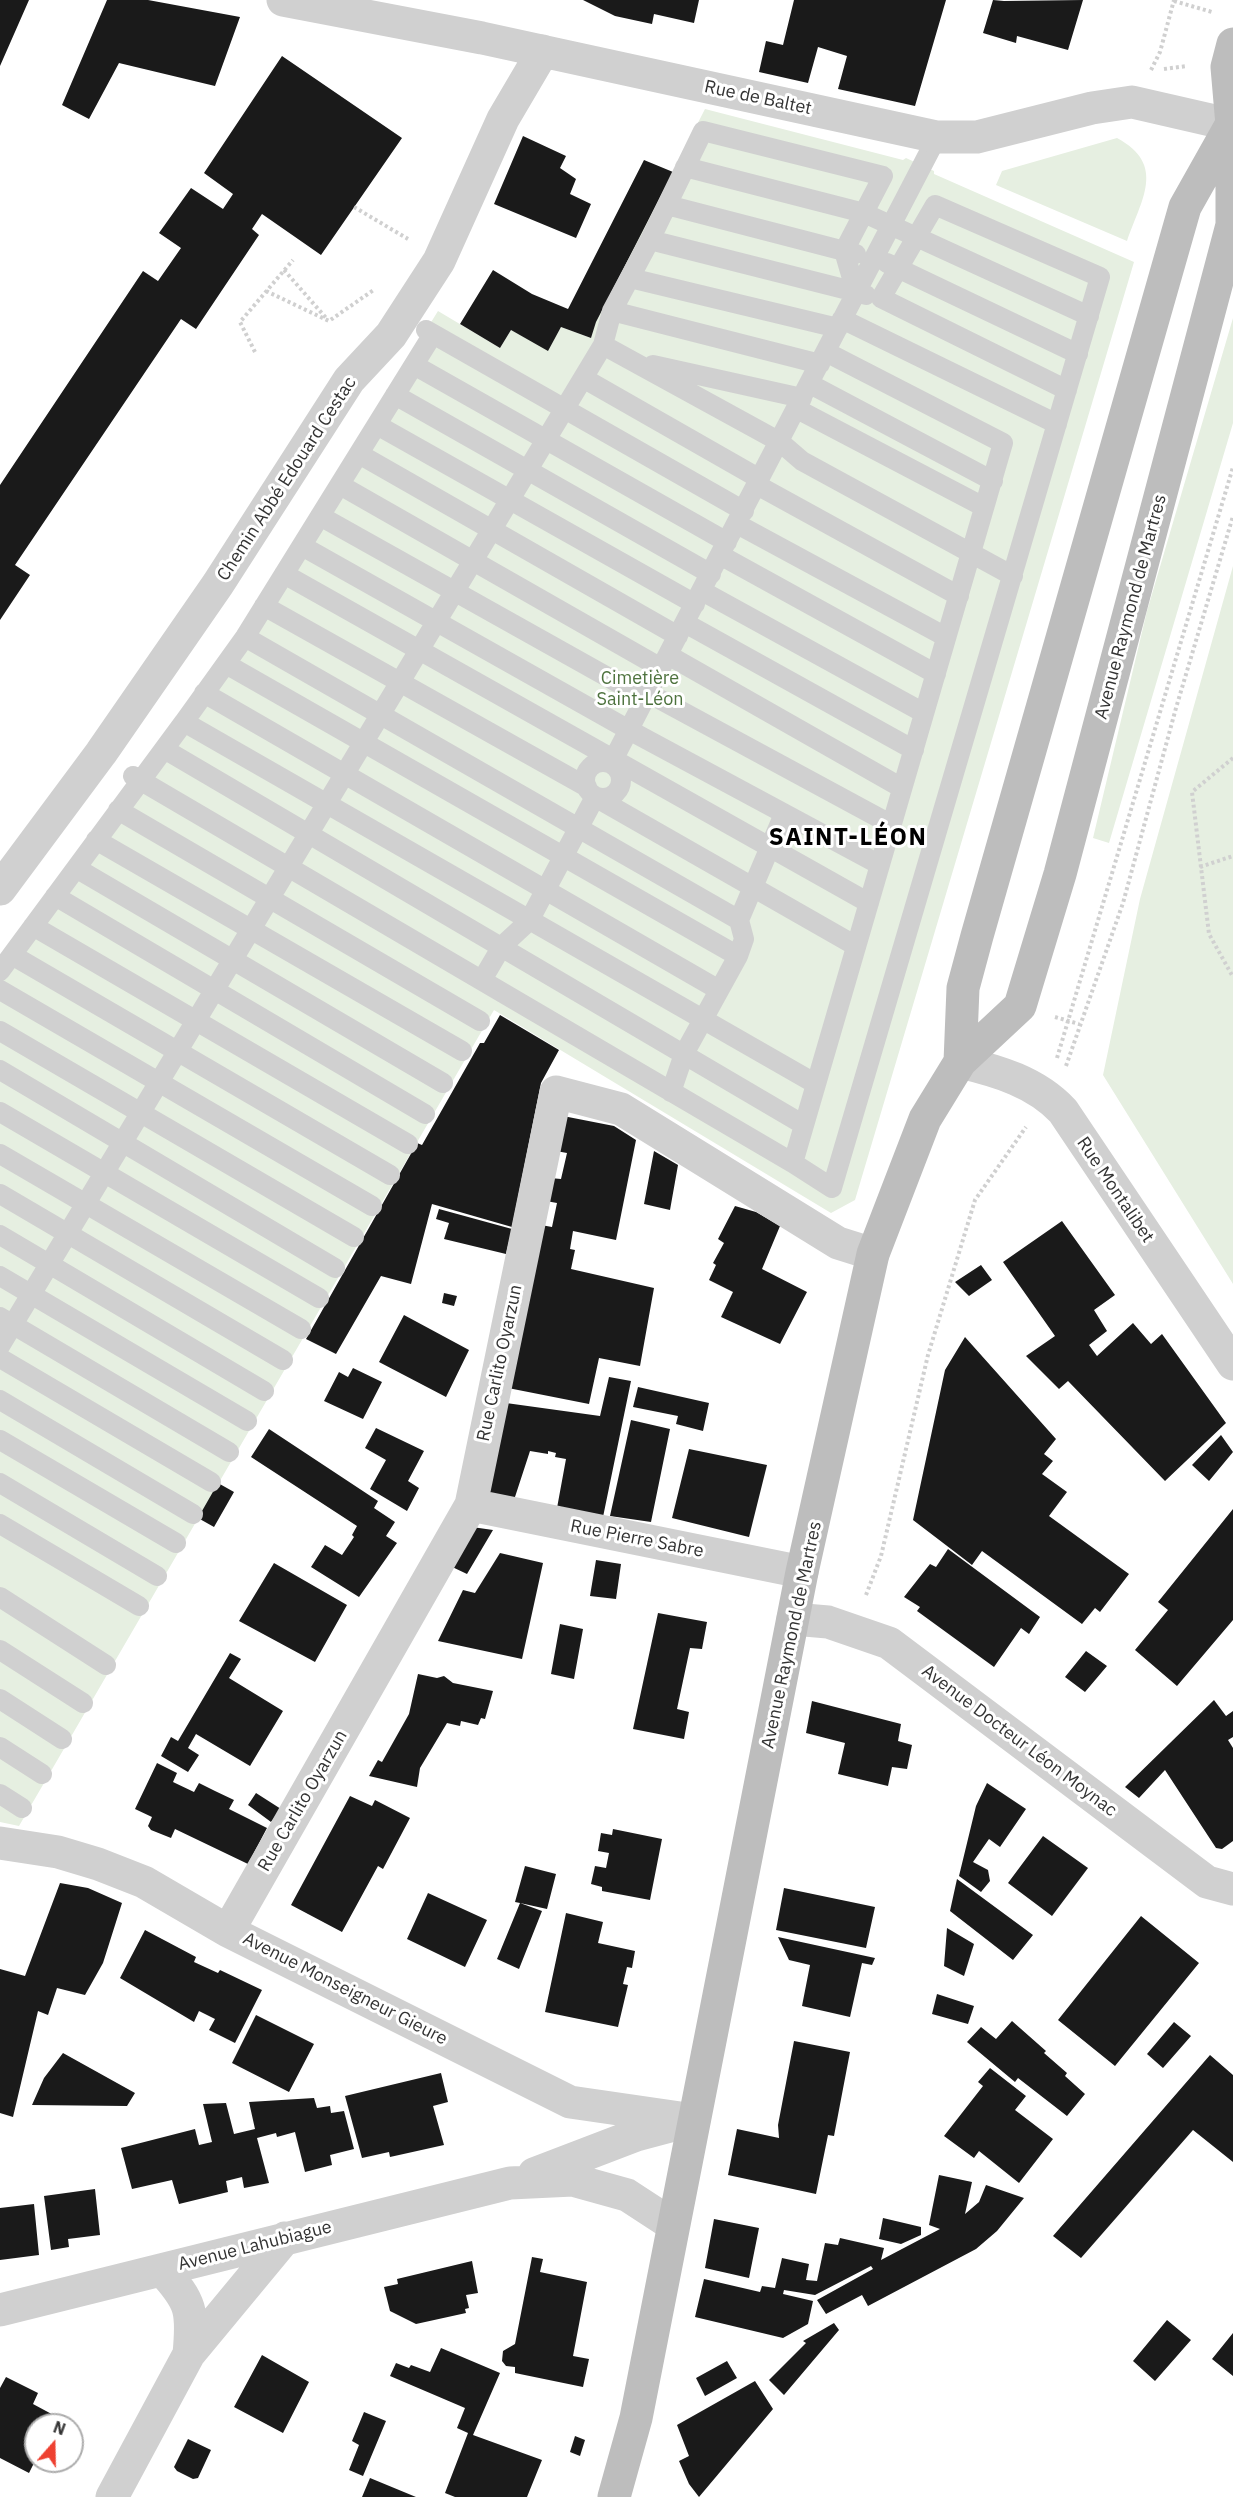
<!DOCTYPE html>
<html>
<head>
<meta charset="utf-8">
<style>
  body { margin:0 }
  #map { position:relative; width:1233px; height:2497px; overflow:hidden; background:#fff; font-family:"IBM Plex Sans",sans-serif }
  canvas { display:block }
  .north { position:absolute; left:24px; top:2413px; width:60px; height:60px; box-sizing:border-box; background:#fff; border:2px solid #adadad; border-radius:50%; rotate:20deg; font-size:16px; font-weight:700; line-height:24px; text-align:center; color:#333 }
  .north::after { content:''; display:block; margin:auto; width:21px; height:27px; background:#ee4131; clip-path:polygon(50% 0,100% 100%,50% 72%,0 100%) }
</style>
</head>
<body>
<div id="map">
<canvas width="1233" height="2497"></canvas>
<div class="north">N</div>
</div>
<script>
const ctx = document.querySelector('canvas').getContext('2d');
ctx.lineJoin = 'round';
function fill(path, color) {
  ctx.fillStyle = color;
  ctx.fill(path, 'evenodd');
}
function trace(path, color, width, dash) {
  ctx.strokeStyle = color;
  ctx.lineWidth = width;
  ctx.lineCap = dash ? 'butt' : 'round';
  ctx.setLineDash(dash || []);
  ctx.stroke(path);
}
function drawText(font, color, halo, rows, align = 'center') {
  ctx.font = font + ' "IBM Plex Sans",sans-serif';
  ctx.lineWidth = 6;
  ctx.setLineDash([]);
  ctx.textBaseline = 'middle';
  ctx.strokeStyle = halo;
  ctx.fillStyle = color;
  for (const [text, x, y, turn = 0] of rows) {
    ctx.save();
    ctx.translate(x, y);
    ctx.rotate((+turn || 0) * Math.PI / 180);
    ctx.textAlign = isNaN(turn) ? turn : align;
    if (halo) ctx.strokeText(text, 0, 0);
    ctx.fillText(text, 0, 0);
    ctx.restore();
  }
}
const green = new Path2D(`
  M705,109L903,160L906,158L934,171V174L1134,262L855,1200L831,1213L494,1010L19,1826L0,1822V959L236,637L438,311L500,348L511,330L548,350L561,327L591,338L596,322Z
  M1117,138C1167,165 1141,200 1127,241L996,185L1002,171Z
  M1233,318V423L1109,843L1093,838L1147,611Z
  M1233,566V1284L1103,1075L1140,899Z`);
const building = new Path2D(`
  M0,0H29L0,66Z
  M107,0H148L240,17L215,86L119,63L89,119L62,105Z
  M583,0H699L694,23L654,14L652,24L615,16Z
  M794,0H946L915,106L838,89L847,56L818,47L808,83L759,72L766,41L783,45Z
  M993,0L1004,1L1083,0L1068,50L1017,36L1016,43L983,33Z
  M282,56L402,138L321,255L262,214L252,229L259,235L196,329L181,319L15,565L30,575L0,620V485L143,271L158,281L181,248L159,233L191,188L223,209L233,194L204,173Z
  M523,136L566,156L560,168L576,179L570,194L591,204L576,238L494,204Z
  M644,160L673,172L596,322L591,338L561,327L548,351L511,330L500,348L460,324L493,270L532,294L568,309Z
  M500,1015L559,1050L541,1083L512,1227L432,1204L411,1284L381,1276L336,1354L306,1339L417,1143L422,1145L480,1043H484Z
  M563,1116L614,1126L636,1140L616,1240L573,1231L570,1249L575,1250L571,1269L654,1288L640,1366L599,1358L589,1404L508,1388L541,1225L552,1227L557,1203L546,1201L550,1178L561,1179L567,1153L556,1151Z
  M654,1151L678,1165L670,1210L644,1204Z
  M735,1206L756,1212L780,1226L762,1269L807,1292L780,1344L721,1317L733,1292L709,1280L716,1265L713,1263L724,1243L718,1239Z
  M439,1209L512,1229L506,1254L444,1239L449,1223L436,1219Z
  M1062,1221L1115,1295L1094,1310L1107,1331L1089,1345L1097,1356L1133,1323L1151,1344L1162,1334L1226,1423L1165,1481L1068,1381L1059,1389L1026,1356L1055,1336L1003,1262Z
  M981,1265L992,1280L969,1296L955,1282Z
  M444,1293L457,1296L454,1306L442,1303Z
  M404,1315L469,1350L446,1397L379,1362Z
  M965,1337L1056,1439L1044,1454L1053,1461L1042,1474L1067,1492L1049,1516L1129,1574L1100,1612L1095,1608L1082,1624L982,1551L972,1565L913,1520L945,1370Z
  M353,1368L382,1382L363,1419L324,1401L339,1372L348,1377Z
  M609,1377L631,1381L603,1517L557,1508L566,1459L555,1457L556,1453L548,1451V1454L530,1451L514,1500L488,1494L506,1403L600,1416Z
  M638,1387L709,1403L703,1431L676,1424L678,1416L633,1407Z
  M631,1420L670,1429L651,1522L610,1516Z
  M376,1428L424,1451L408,1481L419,1488L407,1511L370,1489L386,1460L365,1448Z
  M269,1429L378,1501L374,1508L395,1522L386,1536L397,1543L359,1597L311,1567L325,1545L342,1555L354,1537L352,1535L357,1526L251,1457Z
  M1221,1435L1233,1452L1209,1481L1192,1465Z
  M689,1449L767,1465L749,1537L672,1518Z
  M218,1483L234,1492L214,1527L198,1518Z
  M1233,1509V1620L1177,1686L1135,1650L1168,1610L1158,1602Z
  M472,1527L493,1530L467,1574L448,1565Z
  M948,1549L1040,1617L1029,1634L1021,1628L994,1667L917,1611L920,1607L904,1597L930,1564L936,1567Z
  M500,1553L543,1563L522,1659L438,1641L463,1590L475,1593Z
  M596,1560L621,1564L616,1599L590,1596Z
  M274,1563L347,1605L315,1662L239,1621Z
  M658,1613L707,1622L702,1649L690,1648L677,1709L689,1712L684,1739L633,1729Z
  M560,1624L583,1629L574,1679L551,1674Z
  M1086,1651L1107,1666L1085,1692L1065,1677Z
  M230,1653L241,1659L229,1678L283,1711L250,1766L196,1734L188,1748L199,1755L188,1772L161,1756L171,1737L178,1741Z
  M418,1674L437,1678L444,1676L453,1683L493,1691L485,1719L481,1718L478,1725L461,1721L460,1726L447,1723L420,1768L417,1787L369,1776L378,1760L382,1762L409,1714Z
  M1214,1700L1226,1716L1233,1711V1737L1228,1740L1233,1748V1841L1222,1849L1216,1848L1165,1770L1139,1798L1125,1787Z
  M812,1701L901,1724L898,1741L912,1745L907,1769L892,1767L888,1786L838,1774L845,1743L806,1733Z
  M157,1763L177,1773L173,1782L194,1792L199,1783L215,1791L234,1800L229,1809L267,1828L248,1864L175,1829L171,1838L151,1830L148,1826L152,1817L135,1809Z
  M987,1783L1026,1809L1000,1847L989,1839L973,1862L988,1870L990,1881L981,1892L959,1876L976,1806Z
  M256,1793L281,1809L271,1822L248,1805Z
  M350,1796L372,1806L375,1800L410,1818L383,1869L378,1866L342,1932L291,1905Z
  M613,1829L662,1839L650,1900L602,1891V1887L591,1884L595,1866L606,1868L609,1853L598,1851L601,1833L612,1835Z
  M1043,1836L1088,1868L1052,1916L1008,1883Z
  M525,1866L556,1874L547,1909L520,1903L542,1911L519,1969L497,1959L520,1903L515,1902Z
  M957,1879L1033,1935L1013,1960L950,1911Z
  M60,1883L88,1888L122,1903L103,1963L85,1995L57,1988L48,2015L38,2011L13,2117L0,2113V1969L25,1976Z
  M784,1888L875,1907L866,1948L776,1930Z
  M428,1893L487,1920L465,1967L407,1939Z
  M566,1913L603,1922L598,1943L635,1951L632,1968L627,1967L623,1984L628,1985L618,2027L545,2012Z
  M1141,1916L1199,1963L1115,2066L1058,2020Z
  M947,1928L974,1944L964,1976L944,1966Z
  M145,1930L196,1957L194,1962L218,1973L220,1970L262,1990L235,2043L209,2030L215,2019L199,2011L194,2022L120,1978Z
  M778,1937L875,1958L872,1965L862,1963L850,2017L802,2006L810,1965L789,1960Z
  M937,1994L974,2006L968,2024L932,2014Z
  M256,2015L314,2044L289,2092L232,2063Z
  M1012,2021L1046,2051L1044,2053L1067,2073L1065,2076L1085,2094L1067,2116L1018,2078L1015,2082L967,2042L981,2027L996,2039Z
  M1174,2022L1191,2036L1163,2068L1147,2054Z
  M794,2041L850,2052L834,2136L828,2135L816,2194L728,2175L737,2129L779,2138L778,2125Z
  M63,2053L135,2093L127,2106L32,2105L44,2078Z
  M1210,2055L1233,2075V2162L1193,2130L1081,2258L1053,2236Z
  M990,2068L1026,2096L1015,2110L1053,2139L1019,2183L979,2151L974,2158L944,2136L983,2086L978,2082Z
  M441,2073L448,2102L433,2106L444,2145L390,2157L389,2152L362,2158L345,2096Z
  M314,2098L317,2108L330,2106L331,2113L344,2111L354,2149L330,2155L332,2165L305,2172L295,2132L277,2137L276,2133L257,2138L269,2183L244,2188L242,2177L226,2181L228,2192L179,2204L172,2180L132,2189L121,2148L195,2129L199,2145L212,2142L203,2104L226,2103L234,2134L255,2129L249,2102Z
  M939,2175L972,2182L965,2214L979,2202L986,2185L1024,2198L997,2231L976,2249L868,2306L862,2295L826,2314L817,2300L873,2269L871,2266L815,2295L784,2290L783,2294L813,2301L808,2324L783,2338L695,2317L704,2279L760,2292L762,2286L775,2288L782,2258L809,2264L806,2280L817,2281L825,2243L838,2245L840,2238L884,2248L881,2260L940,2229L929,2225Z
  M95,2189L100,2235L68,2239L69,2247L51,2250L44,2196Z
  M34,2204L39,2255L0,2260V2208Z
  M883,2218L921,2227V2235L901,2244L879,2239Z
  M714,2219L759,2228L749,2278L705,2268Z
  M532,2257L543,2259L540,2272L587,2282L573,2356L589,2359L583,2387L515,2373V2367L506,2366L502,2361L503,2351L515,2344Z
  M472,2261L478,2293L466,2295L469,2308L465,2309L466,2313L416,2324L390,2311L384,2287L398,2284L397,2279Z
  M1167,2320L1191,2340L1155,2381L1133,2361Z
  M834,2323L839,2330L784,2395L769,2380L806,2343L803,2341Z
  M1233,2333V2376L1212,2359Z
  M441,2348L500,2373L473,2435L542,2460L527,2497H455L445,2493L468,2433L457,2428L465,2408L390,2376L396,2363L409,2368L411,2365L430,2372Z
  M262,2355L309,2382L283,2433L234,2407Z
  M727,2361L737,2378L705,2396L696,2378Z
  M6,2377L38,2393L33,2404L59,2418L55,2425H36V2459L29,2473L0,2458V2388Z
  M755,2381L773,2409L699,2497L689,2484L679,2461L689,2456L677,2425Z
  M364,2412L386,2421L363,2476L349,2470L359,2445L352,2441Z
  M575,2436L585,2440L580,2456L570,2452Z
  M188,2439L211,2450L198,2478L193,2479L177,2471L174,2467Z
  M370,2478L416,2497H362Z`);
const path = new Path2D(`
  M1174,1L1212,12
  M1164,69L1187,66
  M1151,70L1160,52L1174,0
  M354,207L408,239
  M284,270L327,319
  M266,291L329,321L375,289
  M255,352L240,322L293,260
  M1233,758L1192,792L1209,934L1233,977
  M1200,867L1233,856
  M1055,1017L1079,1024
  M1057,1058L1233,467
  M1066,1066L1123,903L1176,708L1233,516
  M866,1595L881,1556L928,1355L975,1200L1026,1127`);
const service = new Path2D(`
  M685,167L864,213L1089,316
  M667,205L856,254
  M887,263L1078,354
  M630,278L838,328
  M856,292L844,251L883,176L703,131L650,240L856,292L866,295
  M612,311L820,364
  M842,319L1057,424
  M426,330L744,511
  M603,345L780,442L802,461L1013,576
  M414,365L727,542
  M653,365L802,398
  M583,378L760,479
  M810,384L993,481
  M395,395L711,574
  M797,409L984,507
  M377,425L695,604
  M359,454L678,636
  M340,485L661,668
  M757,485L959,596
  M320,516L645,698
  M737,524L946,637
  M302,546L629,730L880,865
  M720,555L936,674
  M284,574L869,903
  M702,591L924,713
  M264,606L587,787
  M685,623L914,750
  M245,637L739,920L784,814
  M668,655L902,788
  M226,664L738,956L684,1054L671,1092
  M204,693L719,990
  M648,693L892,825
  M184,722L245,637L433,334
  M164,749L804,1125
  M585 780a18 18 0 1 1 36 0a18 18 0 1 1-36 0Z
  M611,764L937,137
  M133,776L793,1163L1003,443L826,352
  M118,810L480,1021
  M96,840L462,1051
  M76,868L443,1083
  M55,896L425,1114
  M33,926L408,1144
  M12,955L390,1175
  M738,956L744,939L739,920
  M0,971L184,722L816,1084
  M482,980L502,946L529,921L595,797L856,946
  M0,990L372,1206
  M0,1031L354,1237
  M0,1070L335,1268
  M0,1112L319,1298
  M0,1154L301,1329
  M793,1163L832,1188L1100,277L935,205L881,298L1067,390
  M0,1194L283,1360
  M0,1235L264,1391
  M0,1276L247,1421
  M0,1317L229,1452
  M0,1346L603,345L612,311L650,240
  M0,1358L211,1482
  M0,1400L193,1514
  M0,1440L176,1543
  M0,1483L157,1576
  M0,1524L139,1606
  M0,1597L106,1665
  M0,1650L83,1703
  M0,1699L62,1739
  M0,1747L42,1774
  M0,1794L22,1808`);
const minor = new Path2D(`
  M283,0L482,38L937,137H977L1092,108L1132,102L1232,125
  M0,889L101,753L218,584L349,380L391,335L439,261L503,119L543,51
  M960,1062C998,1071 1036,1082 1063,1111L1233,1364
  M471,1505L802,1572
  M793,1619L828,1622L889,1643L1207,1882L1233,1889
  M0,1843L58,1852L98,1864L144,1882L228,1931L570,2102L694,2120
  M228,1931L471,1505L556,1092L621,1109L838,1243L873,1254
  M534,2174L636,2135L681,2123
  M162,2270C192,2302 193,2312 189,2354
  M0,2310L510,2183L573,2180L627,2195L673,2225
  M112,2497L189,2354L285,2238`);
const secondary = new Path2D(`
  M960,1062L963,988L977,936L1185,207L1230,127
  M614,2497L636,2418L802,1572L873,1254L925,1119L960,1062L1020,1006L1060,874L1232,225V125L1227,67L1233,44`);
const streetNames = [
  ["Rue de Baltet",758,98,12],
  ["Chemin Abbé Edouard Cestac",287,479,-57],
  ["Avenue Raymond de Martres",1131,607,-75],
  ["Rue Montalibet",1115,1190,56],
  ["Rue Carlito Oyarzun",500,1363,-78],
  ["Rue Pierre Sabre",637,1539,11],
  ["Avenue Raymond de Martres",792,1635,-78],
  ["Avenue Docteur Léon Moynac",1019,1741,37],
  ["Rue Carlito Oyarzun",303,1801,-60],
  ["Avenue Monseigneur Gieure",345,1989,27],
  ["Avenue Lahubiague",255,2246,-14]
];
const parkNames = [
  ["Cimetière",640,679],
  ["Saint-Léon",640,700]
];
const districtNames = [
  ["SAINT-LÉON",848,838]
];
fill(green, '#e6efe1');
fill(building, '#1a1a1a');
trace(path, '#d0d0d0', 4, [3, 3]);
trace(service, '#d0d0d0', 20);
trace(minor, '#d0d0d0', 33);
trace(secondary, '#bdbdbd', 33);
drawText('18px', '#333', '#fff', streetNames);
drawText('18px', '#4d723d', '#fff', parkNames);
ctx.letterSpacing = '1.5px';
drawText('bold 24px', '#000', '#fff', districtNames);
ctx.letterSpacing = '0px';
</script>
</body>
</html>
